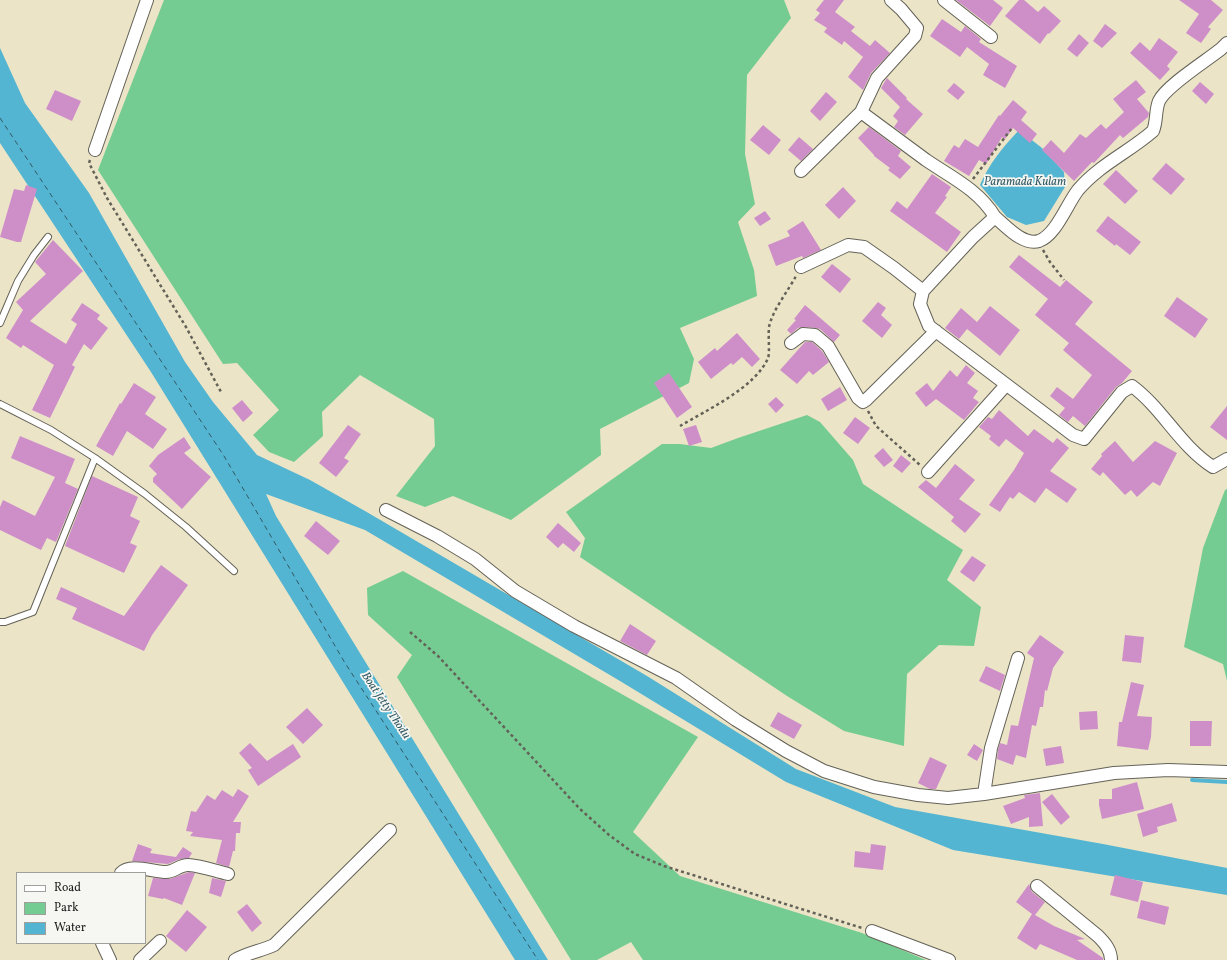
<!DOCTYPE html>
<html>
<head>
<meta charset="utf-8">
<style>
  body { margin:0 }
  #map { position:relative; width:1227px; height:960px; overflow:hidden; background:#ebe4c7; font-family:Vollkorn,serif }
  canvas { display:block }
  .legend { position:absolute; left:16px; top:872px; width:130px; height:72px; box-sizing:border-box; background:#f6f6f2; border:1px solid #9f9f9c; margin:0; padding:5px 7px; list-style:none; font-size:12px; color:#1c1c1c }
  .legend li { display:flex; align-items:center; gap:8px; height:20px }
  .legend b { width:20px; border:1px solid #9f9f9c }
</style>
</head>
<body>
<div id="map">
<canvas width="1227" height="960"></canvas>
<ul class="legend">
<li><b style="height:5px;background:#fff"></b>Road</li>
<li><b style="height:11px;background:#74cc92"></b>Park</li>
<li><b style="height:11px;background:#53b5d1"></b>Water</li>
</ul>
</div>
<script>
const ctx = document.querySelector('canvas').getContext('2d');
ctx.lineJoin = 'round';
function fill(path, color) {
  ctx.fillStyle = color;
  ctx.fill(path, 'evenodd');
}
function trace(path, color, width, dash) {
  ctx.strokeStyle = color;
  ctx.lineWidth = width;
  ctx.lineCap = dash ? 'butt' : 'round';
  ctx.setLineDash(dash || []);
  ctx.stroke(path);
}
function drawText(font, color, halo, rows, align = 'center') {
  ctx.font = font + ' Vollkorn,serif';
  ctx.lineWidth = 3.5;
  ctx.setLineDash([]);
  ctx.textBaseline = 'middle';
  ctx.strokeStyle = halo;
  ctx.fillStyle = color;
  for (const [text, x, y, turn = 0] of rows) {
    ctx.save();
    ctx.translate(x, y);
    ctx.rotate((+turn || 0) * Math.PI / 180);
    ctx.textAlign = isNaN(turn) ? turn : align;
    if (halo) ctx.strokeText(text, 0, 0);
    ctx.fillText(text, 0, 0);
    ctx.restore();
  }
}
const green = new Path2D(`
  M164,0H784L791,18L747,75L745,154L755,204L738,222L754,270L757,296L680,328L694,359L689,383L600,429L601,455L511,520L453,496L425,507L396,496L435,446L434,419L360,375L322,412L323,436L294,462L269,452L253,435L279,410L237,363L223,364L98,170Z
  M807,415L820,422L853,460L863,484L963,550L947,580L981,607L974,646L939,645L907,674L904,746L844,731L787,696L580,557L585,538L566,512L662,444H680L711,448L738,438Z
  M1227,489V681L1223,664L1184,647L1203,548L1225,490Z
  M403,571L698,737L633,832L680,876L862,933L926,960H643L631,942L597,960H571L397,677L412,655L368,615L367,588Z`);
const water = new Path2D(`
  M0,48L25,103L89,193L185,362L213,402L257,455L310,480L365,511L647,676L796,769L895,807L1103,844L1227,868V895L953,850L786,782L620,681L365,530L266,494L276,516L548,960H515L151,372L0,143Z
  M1019,130L1042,148L1064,172L1065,187L1044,221L1026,225L1007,217L980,185C989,164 1003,147 1019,130Z`);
const stream = new Path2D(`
  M1192,780L1227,782`);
const ferry = new Path2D(`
  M0,118L224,456L345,663L538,960`);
const building = new Path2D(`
  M824,0H844L835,12L855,27L851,31L870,46L875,40L890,53L871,73L863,90L848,77L863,57L844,41L842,45L824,32L827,28L814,20L820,13L816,10Z
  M956,0H993L1003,8L990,26Z
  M1019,0H1024L1038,12L1044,6L1061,21L1049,34L1048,33L1040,44L1005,16Z
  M1179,0H1211L1223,10L1208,27L1211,29L1201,43L1186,33L1199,14Z
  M942,19L961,32L965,26L981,39L979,42L1017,66L1005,88L983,75L989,64L967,47L960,57L930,36Z
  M1105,24L1117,33L1102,48L1093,41Z
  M1079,34L1089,43L1077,57L1067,49Z
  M1159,38L1178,52L1167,66L1170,69L1160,80L1130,53L1140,42L1150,51Z
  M887,78L907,98L906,99L923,114L905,135L894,127L898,121L893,116L900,107L881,88Z
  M1136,80L1146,92L1137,99L1149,113L1148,117L1123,138L1120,135L1094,163L1092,162L1074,181L1042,150L1051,140L1064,153L1080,134L1086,138L1101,124L1106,129L1124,112L1113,99Z
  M1200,82L1214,94L1206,104L1192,91Z
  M954,83L965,92L958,100L947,91Z
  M55,90L81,101L72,121L46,109Z
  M826,92L837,102L820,121L810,111Z
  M1013,100L1027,112L1021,120L1037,134L1030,143L1013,128L1005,139L1002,137L986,164L979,160L969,176L944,161L954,145L959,148L965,139L978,147L999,115L1000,116Z
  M763,125L781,140L769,155L750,140Z
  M869,127L901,151L898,156L911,167L900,179L888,170L890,168L874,156V155L858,138Z
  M799,137L813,149L801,161L788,150Z
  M1166,163L1185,179L1171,195L1152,179Z
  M1116,170L1138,191L1125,204L1103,184Z
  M932,174L951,187L945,196L947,197L935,213L961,232L947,252L890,211L897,201L907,209Z
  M26,185L37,189L21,242H17L0,237L14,189L24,191Z
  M843,187L856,201L839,219L825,205Z
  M765,211L771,219L760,226L754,218Z
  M1108,216L1141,242L1130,255L1116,244L1115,246L1096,231Z
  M803,221L821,250L803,258L802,256L776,266L768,245L790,236L787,231Z
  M53,240L83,271L30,321L66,344L77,324L71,320L82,303L100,315L97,319L108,328L91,350L84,344L72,365L75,367L50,418L32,410L54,365L23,345L21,348L6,338L23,310L16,302L46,274L35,262Z
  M1019,255L1060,287L1066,280L1093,302L1075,324L1132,371L1122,383L1116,387L1085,426L1073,416L1068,422L1059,415L1065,408L1050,396L1057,387L1073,399L1092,375L1063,350L1069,343L1035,315L1048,299L1009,267Z
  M832,264L851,279L840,293L821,277Z
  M1177,297L1208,319L1195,338L1164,316Z
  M878,302L886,308L881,315L892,325L882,338L862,321Z
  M805,305L840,335L834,342L820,329L816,328L803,327L798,328L791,334L787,330L796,320L794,319Z
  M990,306L1020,330L1000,356L967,329L959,339L945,328L961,308L977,322Z
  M737,333L760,359L752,367L742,357L733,365L731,363L711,379L698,362L715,348L717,351Z
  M805,342H812L822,351L829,362L813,375L809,371L797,384L780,370Z
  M966,365L975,373L967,383L978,391L973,398L979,402L964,420L936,399L926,407L915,393L927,383L933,391L950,370L957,377Z
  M669,373L692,407L677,418L654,383Z
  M134,383L156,397L145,414L167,429L153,449L127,431L113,456L96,446L120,403L121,404Z
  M840,387L847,400L828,411L821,399Z
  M776,397L784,405L776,413L768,404Z
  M242,400L253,413L243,422L232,408Z
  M1227,406V440L1210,427Z
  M999,410L1028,436L1034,429L1053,443L1057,438L1069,448L1050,471L1077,489L1067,503L1046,488L1035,503L1019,492L1013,499L1010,497L1000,512L989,505L1014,470L1024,453L1006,439L999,447L989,439L991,436L979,427L988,417L992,419Z
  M855,417L870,428L858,444L843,433Z
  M348,425L361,434L344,458L349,461L336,477L319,463Z
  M696,425L702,442L689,446L683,429Z
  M20,436L75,459L65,483L78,489L56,542L47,538L41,550L0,530V507L3,500L35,516L55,477L11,458Z
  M184,437L191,448L184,453L211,477L182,509L153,482V478L157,474L149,466L158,455Z
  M1115,441L1133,462L1155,441L1177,453L1160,486L1153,482L1137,497L1131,490L1125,495L1103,472L1100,476L1091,469L1102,456L1101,454Z
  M883,448L893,460L884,467L874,456Z
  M901,455L911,463L902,473L893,466Z
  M955,464L975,480L959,499L981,514L965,533L951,521L954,517L918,487L926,480L936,488Z
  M92,476L138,497L130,516L140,521L130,543L137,546L124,573L65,546Z
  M316,521L340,541L328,555L304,536Z
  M558,523L581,543L574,552L563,543L558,548L546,537Z
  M972,556L986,565L974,582L960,572Z
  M161,565L188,585L152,635L144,651L72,619L77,608L56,599L61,587L124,616Z
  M630,624L656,641L647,655L620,641Z
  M1040,635L1064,652L1053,668L1047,691L1045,690L1043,707H1040L1036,726L1032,725L1026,758L1016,755L1013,765L997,759L998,750L1000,743L1007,745L1011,725L1018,726L1034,658L1027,653Z
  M1125,635L1144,637L1141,663L1122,661Z
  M986,666L1005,675L1000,691L979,681Z
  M1131,682L1144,685L1137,716L1152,717L1151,737L1148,750L1117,746L1119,722H1122Z
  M307,708L323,725L303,744L286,727Z
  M1097,711L1098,729L1080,730L1079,712Z
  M778,712L802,725L794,739L770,726Z
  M1190,721H1212L1211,746H1190Z
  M250,743L267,761L293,744L301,757L258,786L248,770L252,768L239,753Z
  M974,744L983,750L977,761L967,755Z
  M1061,746L1064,763L1046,766L1043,749Z
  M930,757L947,765L936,789H930L918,783Z
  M1137,782L1144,809L1102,819L1099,805V799H1112V789Z
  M238,789L249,796L233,822H241L240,833H236L235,851H233L229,867L216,863L222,840L190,836L193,832L186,831L191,811L196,812L207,795L215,800L222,790L233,797Z
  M1040,793L1043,826L1029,827V817L1011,824L1003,806L1025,798L1024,795Z
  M1052,794L1070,817L1061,825L1042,802Z
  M1172,803L1177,821L1157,827L1158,832L1143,837L1137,814Z
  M138,844L152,849L150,853L176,857L183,847L192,853L189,858L180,859L168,864L132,861Z
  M871,844L886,846L883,870L854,867L855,851L870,853Z
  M189,872L195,873L182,905L164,898L163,899L148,896L153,878L170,879Z
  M1115,875L1143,882L1138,902L1110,895Z
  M212,878L226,881L221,897L209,893Z
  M1029,884L1032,892L1045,902L1035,915L1054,926L1085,939L1077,940L1103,958V960H1077L1040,944L1036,950L1017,938L1032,914L1016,902Z
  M1141,900L1169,907L1165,925L1137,918Z
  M247,904L262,923L252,932L237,912Z
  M187,910L207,927L186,952L166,936Z`);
const path = new Path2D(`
  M90,160L89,163L107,198L186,327L221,392
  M973,179L1012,128
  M1043,250L1050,262L1064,280
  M868,411L876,426L920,465
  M680,426C707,410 756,387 768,358C770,354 768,334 769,327C772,311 788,291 796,276
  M410,632L438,656L580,809L609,835L635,854L664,866L862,928`);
const service = new Path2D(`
  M0,323L18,281L34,255L48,237
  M0,404L51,430L95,458L145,494L186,527L234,571
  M0,622H5L33,612L95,458`);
const minor = new Path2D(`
  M944,0L991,37
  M1227,43L1221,49C1206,61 1166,86 1159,101C1155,111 1157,122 1153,131C1129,152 1099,165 1078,190C1067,204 1056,235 1039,241C1023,246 1006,226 995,217L973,237L923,291L920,304L929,326L1073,435L1084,439L1122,392L1132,386C1163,409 1180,446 1213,467L1227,459
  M861,112C883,128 904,144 926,160C951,177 979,190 995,217
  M95,150L147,0
  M801,171L861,112L877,78L915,36L917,28L901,9L891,0
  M801,267L848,245L864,247L894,268L923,291
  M791,343L803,334L815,335L828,346L858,398L863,402L866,400L936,331
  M928,472L1006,385
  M386,510L437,536L475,559L515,591L574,626L676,678L736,720L786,751L824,771L874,787L918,795L948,798L984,794L1114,773L1168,770L1227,772
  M984,794L991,748L1018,658
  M121,873C130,863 154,872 166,872C175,872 180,864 189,865C202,866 215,871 228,874
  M1037,886L1098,936C1105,943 1111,950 1111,960
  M872,931L949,960
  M102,943L110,960
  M140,960L160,941
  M235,960C247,953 261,951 274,945L390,830`);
const waterNames = [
  ["Paramada Kulam",1025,183],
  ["Boat Jetty Thodu",385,706,56]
];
fill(green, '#74cc92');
fill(water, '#53b5d1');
trace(stream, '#53b5d1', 4);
trace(ferry, '#325964', 1, [5, 4]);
fill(building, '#ce8fc9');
trace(service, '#646258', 8);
trace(minor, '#646258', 14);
trace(path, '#646258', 2.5, [3, 3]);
trace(service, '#fff', 6);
trace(minor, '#fff', 12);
drawText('italic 12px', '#325964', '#f6f6f2', waterNames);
</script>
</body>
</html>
